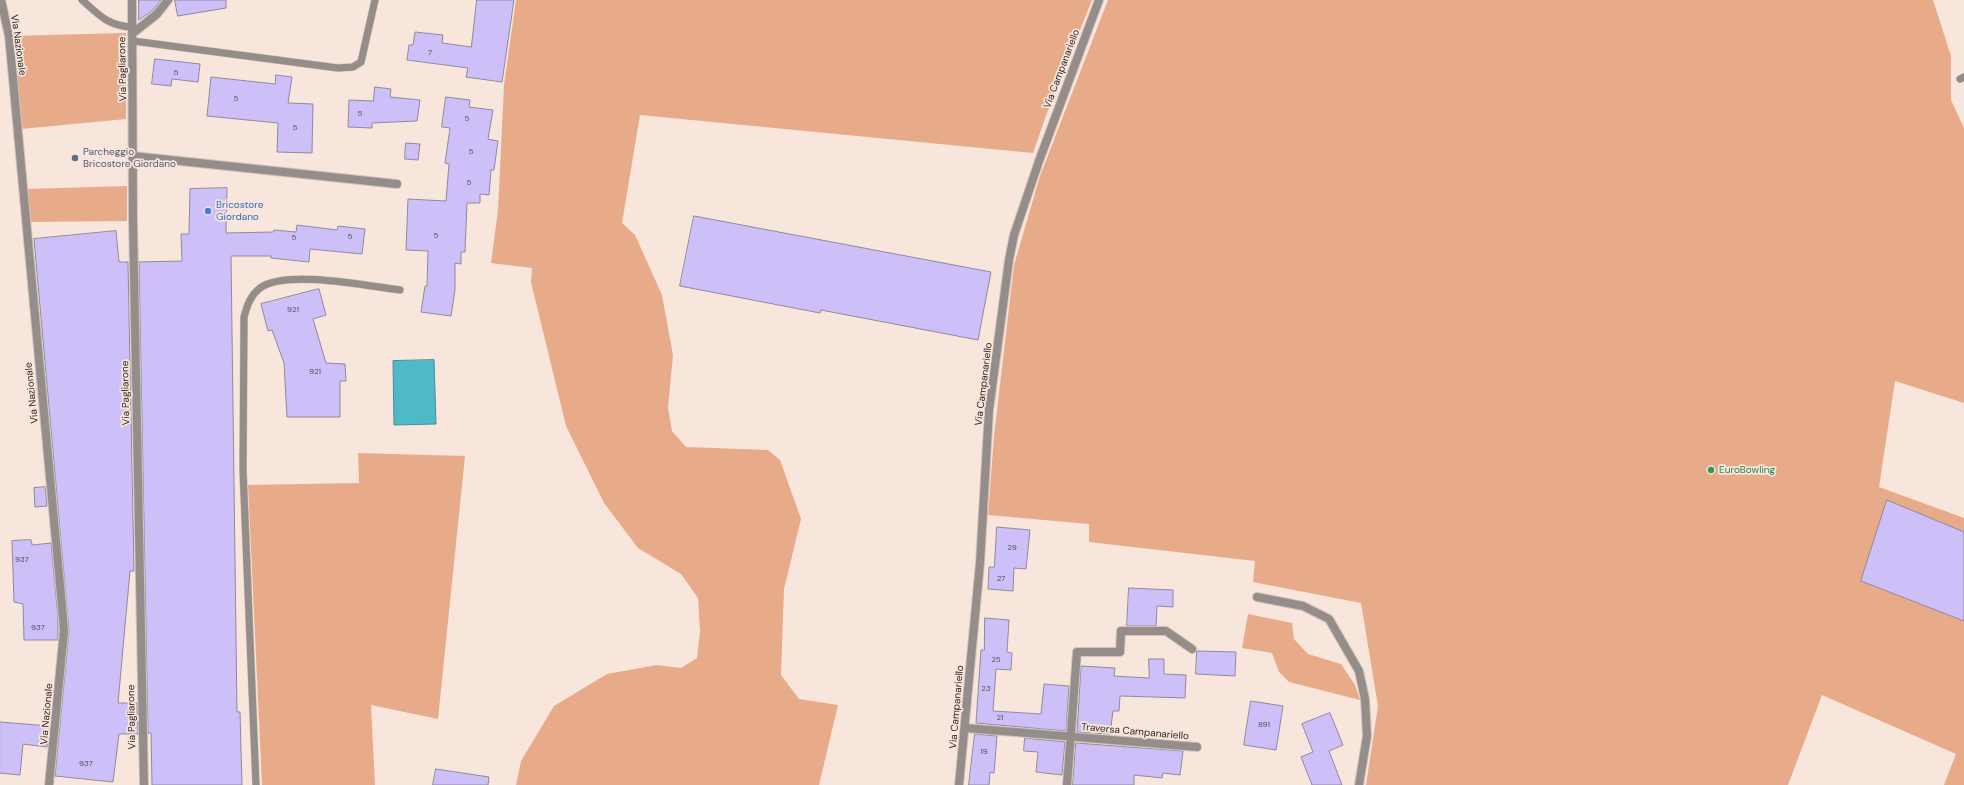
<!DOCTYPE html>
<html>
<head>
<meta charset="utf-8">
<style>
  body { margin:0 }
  canvas { display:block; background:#f8e5db }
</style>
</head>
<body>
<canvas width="1964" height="785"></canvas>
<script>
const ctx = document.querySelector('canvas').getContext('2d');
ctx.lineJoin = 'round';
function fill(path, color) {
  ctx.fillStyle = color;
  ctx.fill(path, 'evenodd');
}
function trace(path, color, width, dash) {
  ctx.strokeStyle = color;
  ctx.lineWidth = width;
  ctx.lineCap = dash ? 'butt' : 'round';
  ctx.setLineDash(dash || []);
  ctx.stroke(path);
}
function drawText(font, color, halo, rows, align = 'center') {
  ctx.font = font + ' "DM Sans",sans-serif';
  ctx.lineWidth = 3.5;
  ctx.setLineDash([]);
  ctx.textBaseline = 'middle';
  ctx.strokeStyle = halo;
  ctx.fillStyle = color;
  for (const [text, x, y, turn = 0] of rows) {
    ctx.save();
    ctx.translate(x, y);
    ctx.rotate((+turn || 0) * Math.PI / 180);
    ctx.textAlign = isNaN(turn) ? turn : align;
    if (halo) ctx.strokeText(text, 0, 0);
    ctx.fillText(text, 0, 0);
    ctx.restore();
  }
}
const green = new Path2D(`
  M516,0H1092L1047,113L1033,153L640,115L622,223L635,235L662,295L673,355L668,408L672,431L686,447L768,450L780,460L801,519L784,589L781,675L799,699L838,705L819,785H516L521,761L554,706L607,674L657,665L681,668L697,658L700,632L698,598L681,574L638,548L604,503L566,426L531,282L532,268L491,263L498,210L504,85Z
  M1108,0H1933L1951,56V100L1964,128V403L1895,381L1879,487L1964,518V785H1944L1956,754L1822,695L1788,785H1366L1378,706L1361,603L1253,582L1255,561L1089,542V524L988,515L994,436L1014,265L1040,176Z
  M126,33V119L21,129L11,36Z
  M127,186V221L29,222L26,189Z
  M358,453L465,456L438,719L371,705L375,785H262L248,485L359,483Z
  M1248,614L1292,623L1294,639L1308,654L1341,664L1355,685L1360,700L1289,682L1279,672L1272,653L1242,648Z`);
const water = new Path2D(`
  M434,360L436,424L394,425L393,361Z`);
const building = new Path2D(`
  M139,0H161L153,10L139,20Z
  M175,0H226V8L178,16Z
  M477,0H514L502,82L466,77L468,68L407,60L409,45H413L415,32L443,35L442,43L471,47Z
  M155,59L200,64L198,82L172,79L171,86L152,84Z
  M276,75L292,77L288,103L313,104L312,153L277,152L278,123L207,116L211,77L275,84Z
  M375,87L391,89L390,97L420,100L417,121L372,123V128L348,127L349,100L373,101Z
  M446,97L470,100L469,107L493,110L488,139L498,141L494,170H491L489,195L480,194V203H467L465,252H461V264L455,263V290L451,316L421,312L425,286H427L428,251L406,250L408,199L446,201L449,164L445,163L450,128L442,127Z
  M406,143L420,144L418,160L405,159Z
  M227,188L226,233L273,232L274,230L296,232L297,225L337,230L338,226L365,229L362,254L310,249L309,262L271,258V256H231L237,712H240L242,785H152L151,733H148L139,262L182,261L181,234H189L190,189Z
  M694,216L991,272L978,340L821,310L820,313L680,286Z
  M116,231L119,262H128L134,571H130L118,703H137L138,734H119L113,782L55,776L69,631L34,239Z
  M319,289L326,315L313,319L326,363L345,364L346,381H340V417H287L284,363L272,330L268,331L261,304Z
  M45,487L47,506L35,507L34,488Z
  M1887,500L1964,532V621L1861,581Z
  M997,527L1030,530L1026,569L1014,568L1013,591L988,589L989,567H994Z
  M31,540L32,545L51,543L58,617V640H24L23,604L14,602L12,541Z
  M1129,588L1173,590V607L1157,606L1156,626H1127Z
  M985,618L1009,620L1007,652L1012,653L1011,670L996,669L993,711L1041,714L1044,684L1069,686L1066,731L976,723L981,650H984Z
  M1197,651L1236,652L1235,676L1196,674Z
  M1149,659H1164V674L1186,675L1185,698L1120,696L1119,711H1113L1110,734L1077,732L1081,666L1115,668L1114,676L1149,678Z
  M1251,701L1283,706L1276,750L1244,745Z
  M1330,713L1343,745L1329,751L1342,785H1312L1301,757L1313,752L1302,724Z
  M0,722L49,726L47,747L23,744L20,775L0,773Z
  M975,734L997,736L994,773L990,772L989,785H969Z
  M1025,738L1065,742L1062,775L1036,772L1038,752L1024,751Z
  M1076,743L1183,751L1180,775L1163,773L1162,778L1134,775V785H1073Z
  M436,769L489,777L488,785H433Z`);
const service = new Path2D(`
  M82,0C99,15 108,26 132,27
  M133,41L338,68L353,67L361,62L375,0
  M1960,79L1964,77
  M256,785L243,470L244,317C247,306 250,296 260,288C285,269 368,286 400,290`);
const minor = new Path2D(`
  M1,0L9,36L63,617L64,631L49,785
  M132,0L133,222L144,785
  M133,33L157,14L168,0
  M133,156L397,184
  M1257,597L1303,606L1329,619L1359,671L1365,699L1367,736L1359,785
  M966,728L1197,747
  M959,785L980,563L989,410L1009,260L1014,235L1039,161L1099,0
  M1067,785L1077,652H1120L1121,631H1166L1192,649`);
const markers = [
  [75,158,4,"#5c6f8a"],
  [208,211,4,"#3f7fe0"],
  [1711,470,4,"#2e9e5b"]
];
const numberNames = [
  ["7",430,53],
  ["5",176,73],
  ["5",236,99],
  ["5",360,114],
  ["5",467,119],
  ["5",295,128],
  ["5",471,152],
  ["5",469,183],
  ["5",436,236],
  ["5",350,237],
  ["5",294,238],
  ["921",293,310],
  ["921",315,372],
  ["29",1012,548],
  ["937",22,560],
  ["27",1001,579],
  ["937",38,628],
  ["25",996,660],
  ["23",986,689],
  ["21",1000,718],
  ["891",1264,725],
  ["19",984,752],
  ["937",86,764]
];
const streetNames = [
  ["Via Nazionale",18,45,82],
  ["Via Pagliarone",123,69,-91],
  ["Via Campanariello",1062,69,-69],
  ["Via Campanariello",984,384,-83],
  ["Via Nazionale",32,393,-96],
  ["Via Pagliarone",126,393,-91],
  ["Via Campanariello",957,707,-85],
  ["Via Nazionale",47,714,-85],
  ["Via Pagliarone",132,717,-91],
  ["Traversa Campanariello",1135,732,5]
];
const serviceNames = [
  ["Parcheggio",83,152],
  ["Bricostore Giordano",83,164]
];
const shopNames = [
  ["Bricostore",216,205],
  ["Giordano",216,217]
];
const leisureNames = [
  ["EuroBowling",1719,470]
];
fill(green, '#e8ab8a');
fill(water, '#4ebac8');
trace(water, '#448e97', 1);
fill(building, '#cdc0f8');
trace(building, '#8e8a9b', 1);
trace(service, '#d4c3ba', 8);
trace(minor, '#d4c3ba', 10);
trace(service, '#958d8a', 7);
trace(minor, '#958d8a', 8);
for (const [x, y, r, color] of markers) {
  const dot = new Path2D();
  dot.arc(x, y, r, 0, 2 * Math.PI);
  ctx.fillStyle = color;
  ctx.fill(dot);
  trace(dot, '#f8e5db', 1.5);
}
drawText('8px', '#564d59', null, numberNames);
drawText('10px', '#2e2724', '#f8e5db', streetNames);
drawText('10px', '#4e5e75', '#f8e5db', serviceNames, 'left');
drawText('10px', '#366cbe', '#f8e5db', shopNames, 'left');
drawText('10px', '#27864d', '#f8e5db', leisureNames, 'left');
</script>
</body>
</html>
